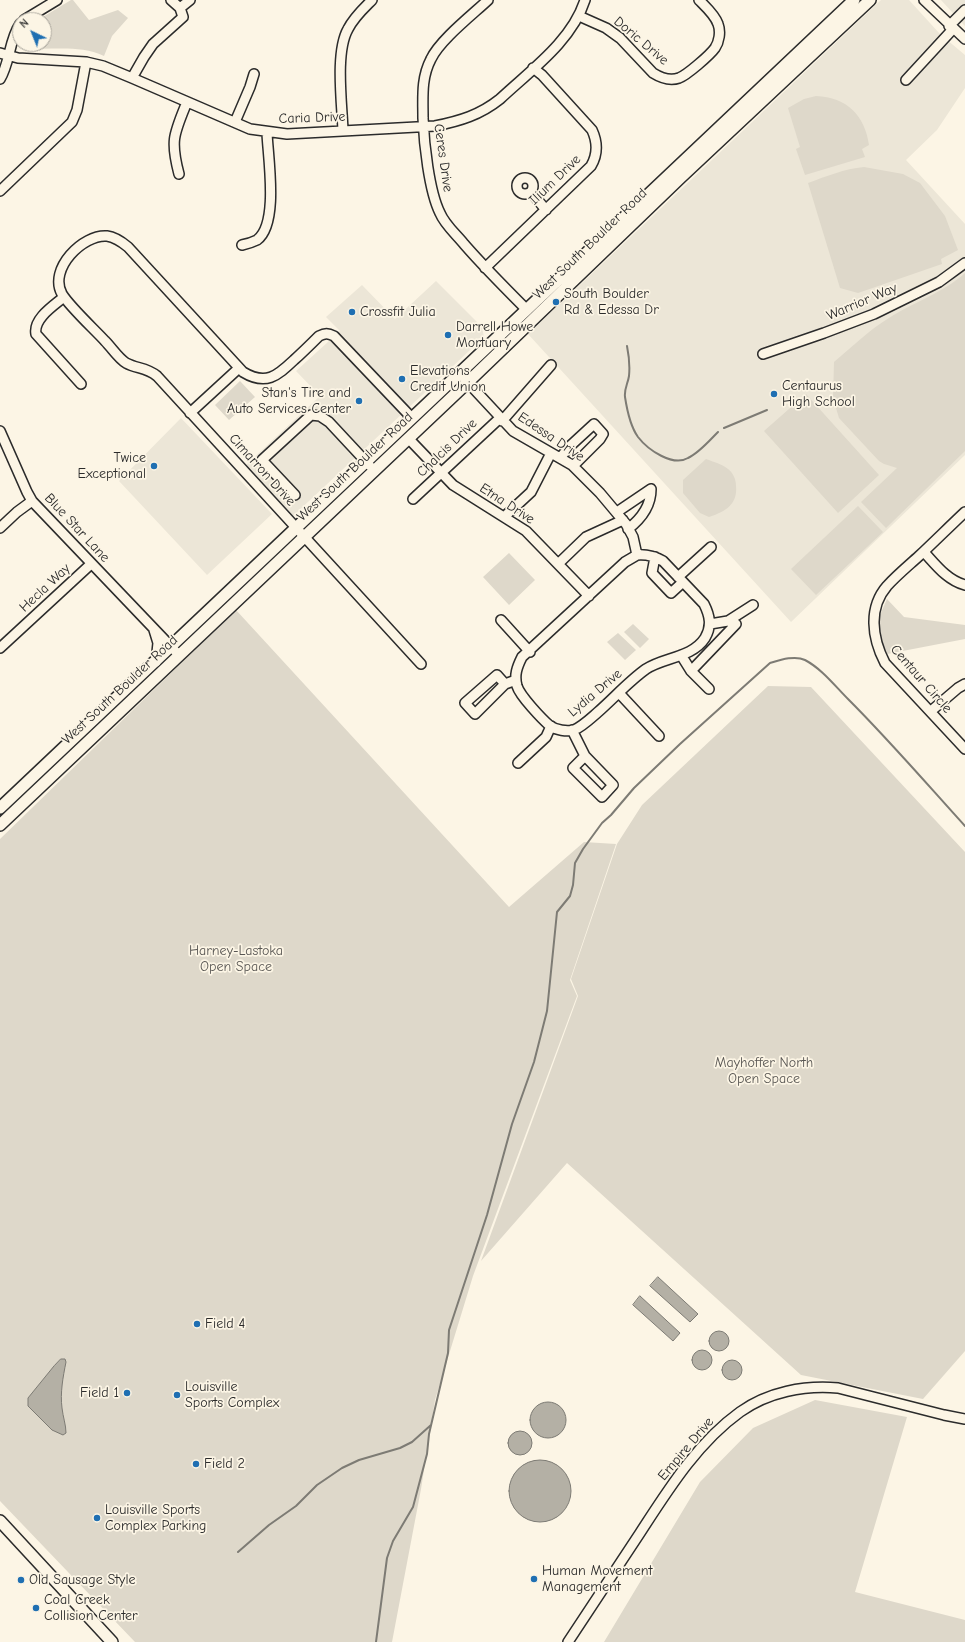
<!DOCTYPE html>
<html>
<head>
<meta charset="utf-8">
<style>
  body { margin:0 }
  #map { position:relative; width:965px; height:1642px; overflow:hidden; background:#fcf5e5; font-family:"Comic Neue",sans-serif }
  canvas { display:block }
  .north { position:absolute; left:12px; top:12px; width:40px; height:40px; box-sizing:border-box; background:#fcf5e5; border:1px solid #a8a49b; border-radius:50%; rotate:317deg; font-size:11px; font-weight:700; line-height:16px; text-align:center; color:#2b2b2b }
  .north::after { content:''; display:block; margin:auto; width:14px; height:18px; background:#1f6fb2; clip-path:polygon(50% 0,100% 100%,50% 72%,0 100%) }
</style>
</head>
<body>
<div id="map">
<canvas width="965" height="1642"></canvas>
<div class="north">N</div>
</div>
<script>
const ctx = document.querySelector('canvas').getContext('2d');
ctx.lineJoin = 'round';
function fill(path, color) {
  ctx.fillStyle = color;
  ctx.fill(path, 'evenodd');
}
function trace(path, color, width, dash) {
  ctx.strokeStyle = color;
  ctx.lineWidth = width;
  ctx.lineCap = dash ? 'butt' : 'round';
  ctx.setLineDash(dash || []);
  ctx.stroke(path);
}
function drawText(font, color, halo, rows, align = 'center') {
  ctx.font = font + ' "Comic Neue",sans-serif';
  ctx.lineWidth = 3.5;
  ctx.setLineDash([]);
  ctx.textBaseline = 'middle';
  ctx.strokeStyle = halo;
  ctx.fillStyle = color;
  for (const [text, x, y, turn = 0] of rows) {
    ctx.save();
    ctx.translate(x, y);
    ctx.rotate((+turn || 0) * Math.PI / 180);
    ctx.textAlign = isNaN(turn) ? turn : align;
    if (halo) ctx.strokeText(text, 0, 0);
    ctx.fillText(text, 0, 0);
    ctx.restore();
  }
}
const built = new Path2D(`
  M881,0H909L940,34L965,55V88L937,130L906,160L965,224V455L791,622L528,334Z
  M941,0H965V26L963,24Z
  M436,281L482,327L484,337L293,516L246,465L320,396L296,371L340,331L326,317L362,285L395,319Z
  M181,418L272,514L207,575L119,481Z`);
const green = new Path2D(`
  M71,0H73L89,20L118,10L128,18L112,36L104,56C78,44 51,51 24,48L22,44H44V20H38Z
  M816,96C847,97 865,116 869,145L862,149L865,157L805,175L796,149L800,147L788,108L804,99Z
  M864,167L903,174L920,183L945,216L958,250L941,259L942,264L858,293L840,288L808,183C827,176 844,169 864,167Z
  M965,273V451L886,528L861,502L897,468L884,464L879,461L839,418L833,398L834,362C852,347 869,330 889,318C914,302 943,293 965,273Z
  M240,381L255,397L229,420L215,405Z
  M806,394L879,475L838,513L764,431Z
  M706,459C714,462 722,464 728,469C733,473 736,479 736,486C738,504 725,512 709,517L700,513L683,493V480Z
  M858,506L883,532L816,595L791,569Z
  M509,553L535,580L509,605L483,577Z
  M887,599L904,617L965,625V639L887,654L879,636L880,615Z
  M236,610L509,907L584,842L616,844L570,980L577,996L473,1276L435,1400L421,1489L392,1642H135L0,1501V839Z
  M633,624L649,639L640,648L624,632Z
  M618,633L636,650L625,660L607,642Z
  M768,686L811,687L965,852V1351L923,1399L801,1375L567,1163L481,1261L578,996L571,979L617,844L642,805Z
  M815,1400L907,1417L855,1592L965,1620V1642H604L700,1482L753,1428Z`);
const water = new Path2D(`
  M658,1277L698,1314L690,1322L650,1286Z
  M640,1296L680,1333L673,1341L633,1305Z
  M709 1341a10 10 0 1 1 20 0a10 10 0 1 1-20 0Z
  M692 1360a10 10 0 1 1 20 0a10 10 0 1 1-20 0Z
  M61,1359H65L66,1362C63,1377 60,1393 62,1408C63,1417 66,1425 66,1433L63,1435L52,1430L28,1406V1398L54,1366Z
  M722 1370a10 10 0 1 1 20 0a10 10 0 1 1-20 0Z
  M530 1420a18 18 0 1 1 36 0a18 18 0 1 1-36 0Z
  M508 1443a12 12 0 1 1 24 0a12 12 0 1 1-24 0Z
  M509 1491a31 31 0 1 1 62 0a31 31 0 1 1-62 0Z`);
const stream = new Path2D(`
  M627,346C629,356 630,366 629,376C628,383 624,389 625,397C627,410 630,426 638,437C648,450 673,467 688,458C699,453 709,441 718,432
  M724,428L767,410
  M238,1552L269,1525L296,1506L317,1485L342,1468L359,1460L400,1448L412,1442L431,1425
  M376,1642L387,1558L393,1541L413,1507L427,1454L429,1434L448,1353L449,1330L487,1215L512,1124L534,1062L547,1011L557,912L570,896L573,885L575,863L583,849L602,823L611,815L634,788L680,744L770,663C780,660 795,655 805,660C822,669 835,686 848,699C889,740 926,783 965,826`);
const minor = new Path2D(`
  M488,0C472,15 440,40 431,59C421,78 423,97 423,118C424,143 429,191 440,213C445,225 456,234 464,244C484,267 505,288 527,310
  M924,0L965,39
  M180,8L190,0
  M579,16L606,28L620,38L653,73C661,78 670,81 679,78C687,75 710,55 715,48C719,42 721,32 718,24C715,15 706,7 699,0
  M24,20L57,0
  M949,26L965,10
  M0,53L18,58L86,62L103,66L132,78L250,129L287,134L435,126C460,121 480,115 500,99C531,70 572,41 585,0
  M132,78L144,57L153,44L183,17L180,8L171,0
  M0,79C10,63 9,40 20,24
  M906,80L953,29
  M235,122L250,87L254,74
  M343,131C342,103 335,52 348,29C354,17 363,9 372,0
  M179,174C170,140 174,134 187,102
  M517 186a8 8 0 1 1 16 0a8 8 0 1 1-16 0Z
  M0,191L72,122L77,110L86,62
  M531,192L546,210
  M242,245C247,244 253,242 257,240C279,224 268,158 267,133
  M485,268L591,166C598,154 598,143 592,130L542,75L533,68
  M64,297C53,306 33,319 36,334L81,384
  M763,354L824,333L874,314L939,282L965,263
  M460,374L513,431L572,465L600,493L626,524L633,537L637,555
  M190,413L239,368
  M412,418L334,336C328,333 325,333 319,336C311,344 303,352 294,360C277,376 266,386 243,372L128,247C122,242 115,237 107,236C83,234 48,269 62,294C70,307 94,329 105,341C112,348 118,358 126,363C137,369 146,367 157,376L421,664
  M502,421L551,365
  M0,431L27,492L32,501L179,655
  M408,438L453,485L526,531L589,596
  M561,457L569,447L594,424L603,434L600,439L573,466
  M295,495L262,460L311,415L320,416L329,422L370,466
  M413,499L500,418
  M617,512L651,489C651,506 641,519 628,529
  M965,512C949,527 934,542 919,556C908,566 897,575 887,586C868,608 872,638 885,663L965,749
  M504,517L531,492L551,453
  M0,528L17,512L32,501
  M924,552C936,565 947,580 965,585
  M637,555C647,554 654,556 663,561L704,604C710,616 712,626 705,638C692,658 664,657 646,669C629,681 614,698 598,712C591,718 583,726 574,730C567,732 556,730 550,726C542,719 520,696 517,686C514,675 517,667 522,657L625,562Z
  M655,557L652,573L671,593L683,582
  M558,564L586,537L623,520
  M678,577L711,547
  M501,620L530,652
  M728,621L753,605
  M154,630L158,643L156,662
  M0,648L91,564
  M681,655L691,671L709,689
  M691,671L736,624L728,621L710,624
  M505,684L497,675L465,703L475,714L505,684L516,680
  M619,693L659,736
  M931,711L958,688L965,684
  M572,730L585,756L613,785L602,797L573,768L585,756
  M518,763L546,737L551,726
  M568,1642C592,1606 616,1569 640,1533C668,1490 697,1443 740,1412C768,1392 804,1385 838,1388L944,1415L965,1419`);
const major = new Path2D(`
  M0,808L854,0
  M0,825L468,382L680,178L870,0
  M0,1521L112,1642`);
const markers = [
  [556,302,4,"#1f6fb2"],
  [352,312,4,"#1f6fb2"],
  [448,335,4,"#1f6fb2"],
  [402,379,4,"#1f6fb2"],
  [774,394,4,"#1f6fb2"],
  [359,401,4,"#1f6fb2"],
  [154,466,4,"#1f6fb2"],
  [197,1324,4,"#1f6fb2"],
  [127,1393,4,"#1f6fb2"],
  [177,1395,4,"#1f6fb2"],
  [196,1464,4,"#1f6fb2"],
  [97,1518,4,"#1f6fb2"],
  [534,1579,4,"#1f6fb2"],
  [21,1580,4,"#1f6fb2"],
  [36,1608,4,"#1f6fb2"]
];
const streetNames = [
  ["Doric Drive",641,41,40],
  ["Caria Drive",312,118,-2],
  ["Ceres Drive",443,158,82],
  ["Ilium Drive",555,180,-44],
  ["West South Boulder Road",590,244,-44],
  ["Warrior Way",862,302,-23],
  ["Edessa Drive",551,437,34],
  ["Chalcis Drive",447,448,-44],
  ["West South Boulder Road",355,467,-43],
  ["Cimarron Drive",262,470,48],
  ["Etna Drive",507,504,33],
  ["Blue Star Lane",77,528,47],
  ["Hecla Way",45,588,-43],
  ["Centaur Circle",921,679,49],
  ["West South Boulder Road",120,690,-43],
  ["Lydia Drive",595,693,-40],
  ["Empire Drive",686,1449,-50]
];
const poiNames = [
  ["South Boulder",564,294],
  ["Rd & Edessa Dr",564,310],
  ["Crossfit Julia",360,312],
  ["Darrell Howe",456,327],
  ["Mortuary",456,343],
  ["Elevations",410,371],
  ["Credit Union",410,387],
  ["Centaurus",782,386],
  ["High School",782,402],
  ["Stan's Tire and",351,393,"right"],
  ["Auto Services Center",351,409,"right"],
  ["Twice",146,458,"right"],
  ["Exceptional",146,474,"right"],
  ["Field 4",205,1324],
  ["Louisville",185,1387],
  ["Sports Complex",185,1403],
  ["Field 1",119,1393,"right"],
  ["Field 2",204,1464],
  ["Louisville Sports",105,1510],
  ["Complex Parking",105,1526],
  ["Human Movement",542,1571],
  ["Management",542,1587],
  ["Old Sausage Style",29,1580],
  ["Coal Creek",44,1600],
  ["Collision Center",44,1616]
];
const parkNames = [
  ["Harney-Lastoka",236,951],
  ["Open Space",236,967],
  ["Mayhoffer North",764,1063],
  ["Open Space",764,1079]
];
fill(built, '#ece6d7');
fill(green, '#ded8ca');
fill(water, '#b4b0a5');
trace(water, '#7d7b74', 1);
trace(stream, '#7d7b74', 2);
trace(minor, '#2b2b2b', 12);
trace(major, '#2b2b2b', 14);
trace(minor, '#fcf5e5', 9);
trace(major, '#fcf5e5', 11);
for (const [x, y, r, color] of markers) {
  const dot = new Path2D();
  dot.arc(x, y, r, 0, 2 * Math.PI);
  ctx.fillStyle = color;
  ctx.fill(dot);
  trace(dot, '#fcf5e5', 1.5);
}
drawText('14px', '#2b2b2b', '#fcf5e5', streetNames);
drawText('14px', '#2b2b2b', '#fcf5e5', poiNames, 'left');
drawText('14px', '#585653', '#fcf5e5', parkNames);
</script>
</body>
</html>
